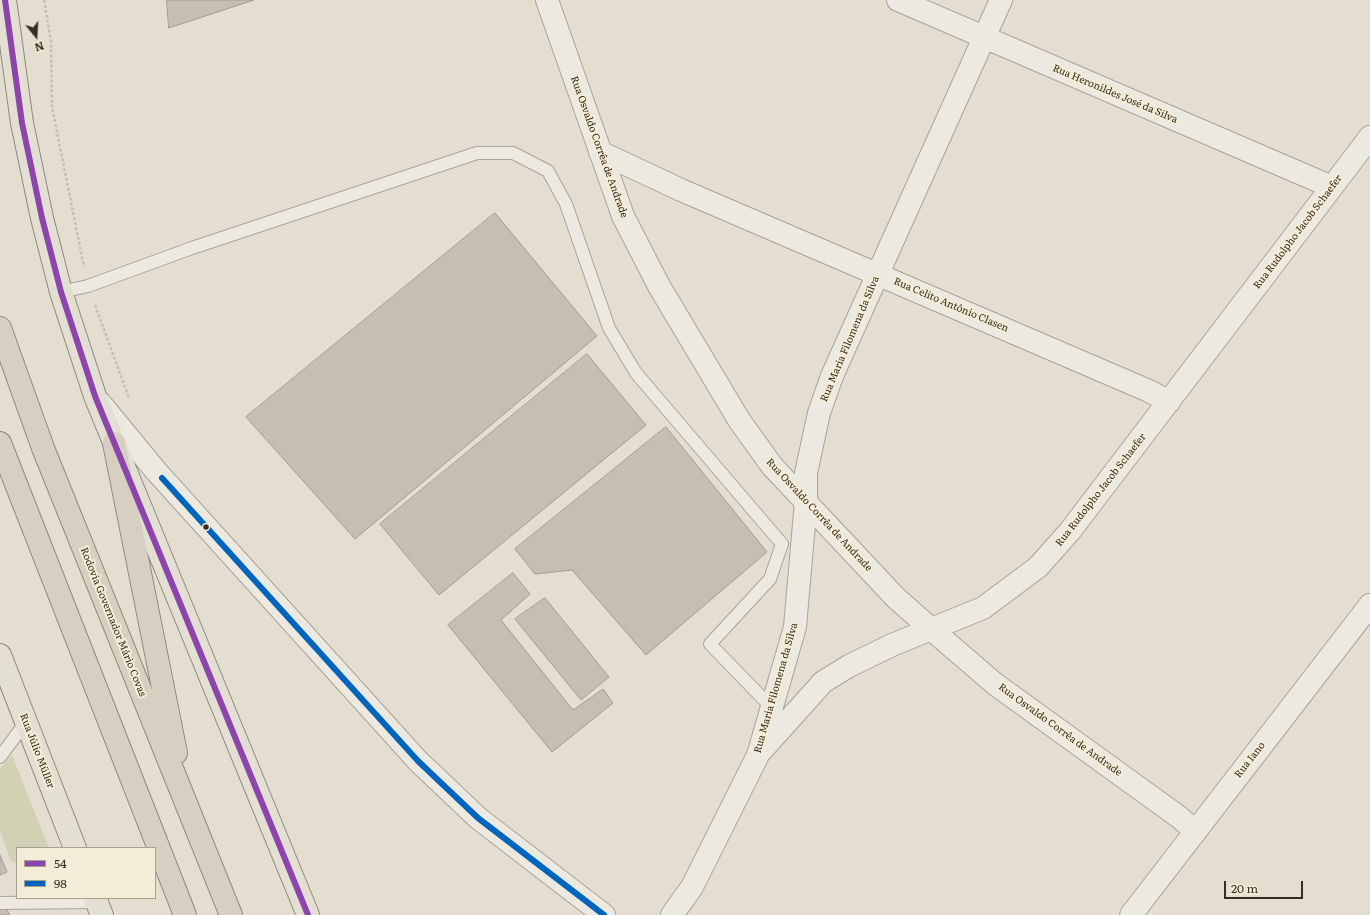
<!DOCTYPE html>
<html>
<head>
<meta charset="utf-8">
<style>
  body { margin:0 }
  #map { position:relative; width:1370px; height:915px; overflow:hidden; background:#e3ded0; font-family:Literata,serif }
  canvas { display:block }
  .legend { position:absolute; left:16px; top:847px; width:140px; height:52px; box-sizing:border-box; background:#f3ecd7; border:1px solid #a8a08e; margin:0; padding:5px 7px; list-style:none; font-size:12px; color:#382d21 }
  .legend li { display:flex; align-items:center; gap:8px; height:20px }
  .legend b { width:20px; border:1px solid #a8a08e }
  .north { position:absolute; left:16px; top:16px; width:40px; height:40px; -webkit-text-stroke:3px #f3ecd7; paint-order:stroke; rotate:162deg; font-size:11px; font-weight:700; line-height:16px; text-align:center; color:#382d21 }
  .north::after { content:''; display:block; margin:auto; width:14px; height:18px; background:#382d21; clip-path:polygon(50% 0,100% 100%,50% 72%,0 100%) }
  .scale { position:absolute; left:1224px; top:881px; width:79px; height:18px; box-sizing:border-box; border:2px solid #382d21; border-top:0; padding-left:5px; font-size:12px; line-height:14px; white-space:nowrap; color:#382d21; -webkit-text-stroke:3px #f3ecd7; paint-order:stroke }
</style>
</head>
<body>
<div id="map">
<canvas width="1370" height="915"></canvas>
<ul class="legend">
<li><b style="height:5px;background:#8e44ad"></b>54</li>
<li><b style="height:5px;background:#0065bd"></b>98</li>
</ul>
<div class="north">N</div>
<div class="scale">20 m</div>
</div>
<script>
const ctx = document.querySelector('canvas').getContext('2d');
ctx.lineJoin = 'round';
function fill(path, color) {
  ctx.fillStyle = color;
  ctx.fill(path, 'evenodd');
}
function trace(path, color, width, dash) {
  ctx.strokeStyle = color;
  ctx.lineWidth = width;
  ctx.lineCap = dash ? 'butt' : 'round';
  ctx.setLineDash(dash || []);
  ctx.stroke(path);
}
function drawText(font, color, halo, rows, align = 'center') {
  ctx.font = font + ' Literata,serif';
  ctx.lineWidth = 4;
  ctx.setLineDash([]);
  ctx.textBaseline = 'middle';
  ctx.strokeStyle = halo;
  ctx.fillStyle = color;
  for (const [text, x, y, turn = 0] of rows) {
    ctx.save();
    ctx.translate(x, y);
    ctx.rotate((+turn || 0) * Math.PI / 180);
    ctx.textAlign = isNaN(turn) ? turn : align;
    if (halo) ctx.strokeText(text, 0, 0);
    ctx.fillText(text, 0, 0);
    ctx.restore();
  }
}
const green = new Path2D(`
  M12,755L49,848H17V863L11,861L0,831V769Z`);
const building = new Path2D(`
  M167,0H254L169,28Z
  M495,213L597,336L355,539L246,417Z
  M587,354L646,425L439,595L380,524Z
  M666,427L767,552L646,655L572,570L535,574L515,549Z
  M513,573L530,594L501,620L573,710L603,689L613,703L552,752L448,625Z
  M545,598L609,677L581,700L515,619Z
  M0,855L7,872L0,875Z
  M0,898L10,915H0Z`);
const path = new Path2D(`
  M44,0L51,41L52,107L84,267
  M95,305L129,398`);
const service = new Path2D(`
  M61,292L88,286L192,248L477,153H513L548,171L566,204L609,328L636,373L782,544L770,579L710,644L772,708
  M0,757L26,722
  M0,903L96,902`);
const minor = new Path2D(`
  M547,0L623,216L659,286L739,420L772,466L896,598L930,628L995,684L1179,817L1195,831
  M898,0L1332,187
  M600,152L681,190L1149,391L1169,402
  M100,403L156,471L418,761L478,818L604,915
  M762,750L823,682L849,666L892,645L983,608L1038,567L1070,531L1370,137
  M672,915L692,887L758,755L795,627L806,501V473L819,413L832,376L1001,0`);
const tertiary = new Path2D(`
  M1131,915L1370,605`);
const primary = new Path2D(`
  M5,0L22,123L42,218L61,292L95,396L308,915
  M0,655L75,848
  M95,898L102,915`);
const motorway = new Path2D(`
  M0,328L43,448L231,915
  M0,443L185,915
  M114,443L176,753`);
const bus1 = new Path2D(`
  M5,0L22,123L42,218L61,292L95,396L308,915`);
const bus2 = new Path2D(`
  M162,478L418,761L478,818L604,915`);
const markers = [
  [206,527,3.5,"#382d21"]
];
const streetNames = [
  ["Rua Heronildes José da Silva",1115,94,23],
  ["Rua Osvaldo Corrêa de Andrade",599,147,70],
  ["Rua Rudolpho Jacob Schaefer",1298,232,-53],
  ["Rua Celito Antônio Clasen",951,305,23],
  ["Rua Maria Filomena da Silva",850,339,-67],
  ["Rua Rudolpho Jacob Schaefer",1101,490,-52],
  ["Rua Osvaldo Corrêa de Andrade",819,515,47],
  ["Rodovia Governador Mário Covas",113,622,68],
  ["Rua Maria Filomena da Silva",776,688,-74],
  ["Rua Osvaldo Corrêa de Andrade",1060,730,36],
  ["Rua Júlio Müller",37,751,69],
  ["Rua Iano",1250,760,-52]
];
fill(green, '#d1d2b4');
fill(building, '#c7beb1');
trace(building, '#a49b8f', 1);
trace(service, '#a9a398', 14);
trace(minor, '#a9a398', 24);
trace(tertiary, '#a9a398', 24);
trace(primary, '#8f897f', 24);
trace(motorway, '#8f897f', 24);
trace(path, '#c4c0b8', 2.5, [3, 2]);
trace(service, '#ece9e1', 12);
trace(minor, '#ece9e1', 22);
trace(tertiary, '#ece9e1', 22);
trace(primary, '#e3dfd3', 22);
trace(motorway, '#d7cfc1', 22);
trace(bus1, '#8e44ad', 6);
trace(bus2, '#0065bd', 6);
for (const [x, y, r, color] of markers) {
  const dot = new Path2D();
  dot.arc(x, y, r, 0, 2 * Math.PI);
  ctx.fillStyle = color;
  ctx.fill(dot);
  trace(dot, '#f3ecd7', 1.5);
}
drawText('10px', '#382d21', '#f3ecd7', streetNames);
</script>
</body>
</html>
